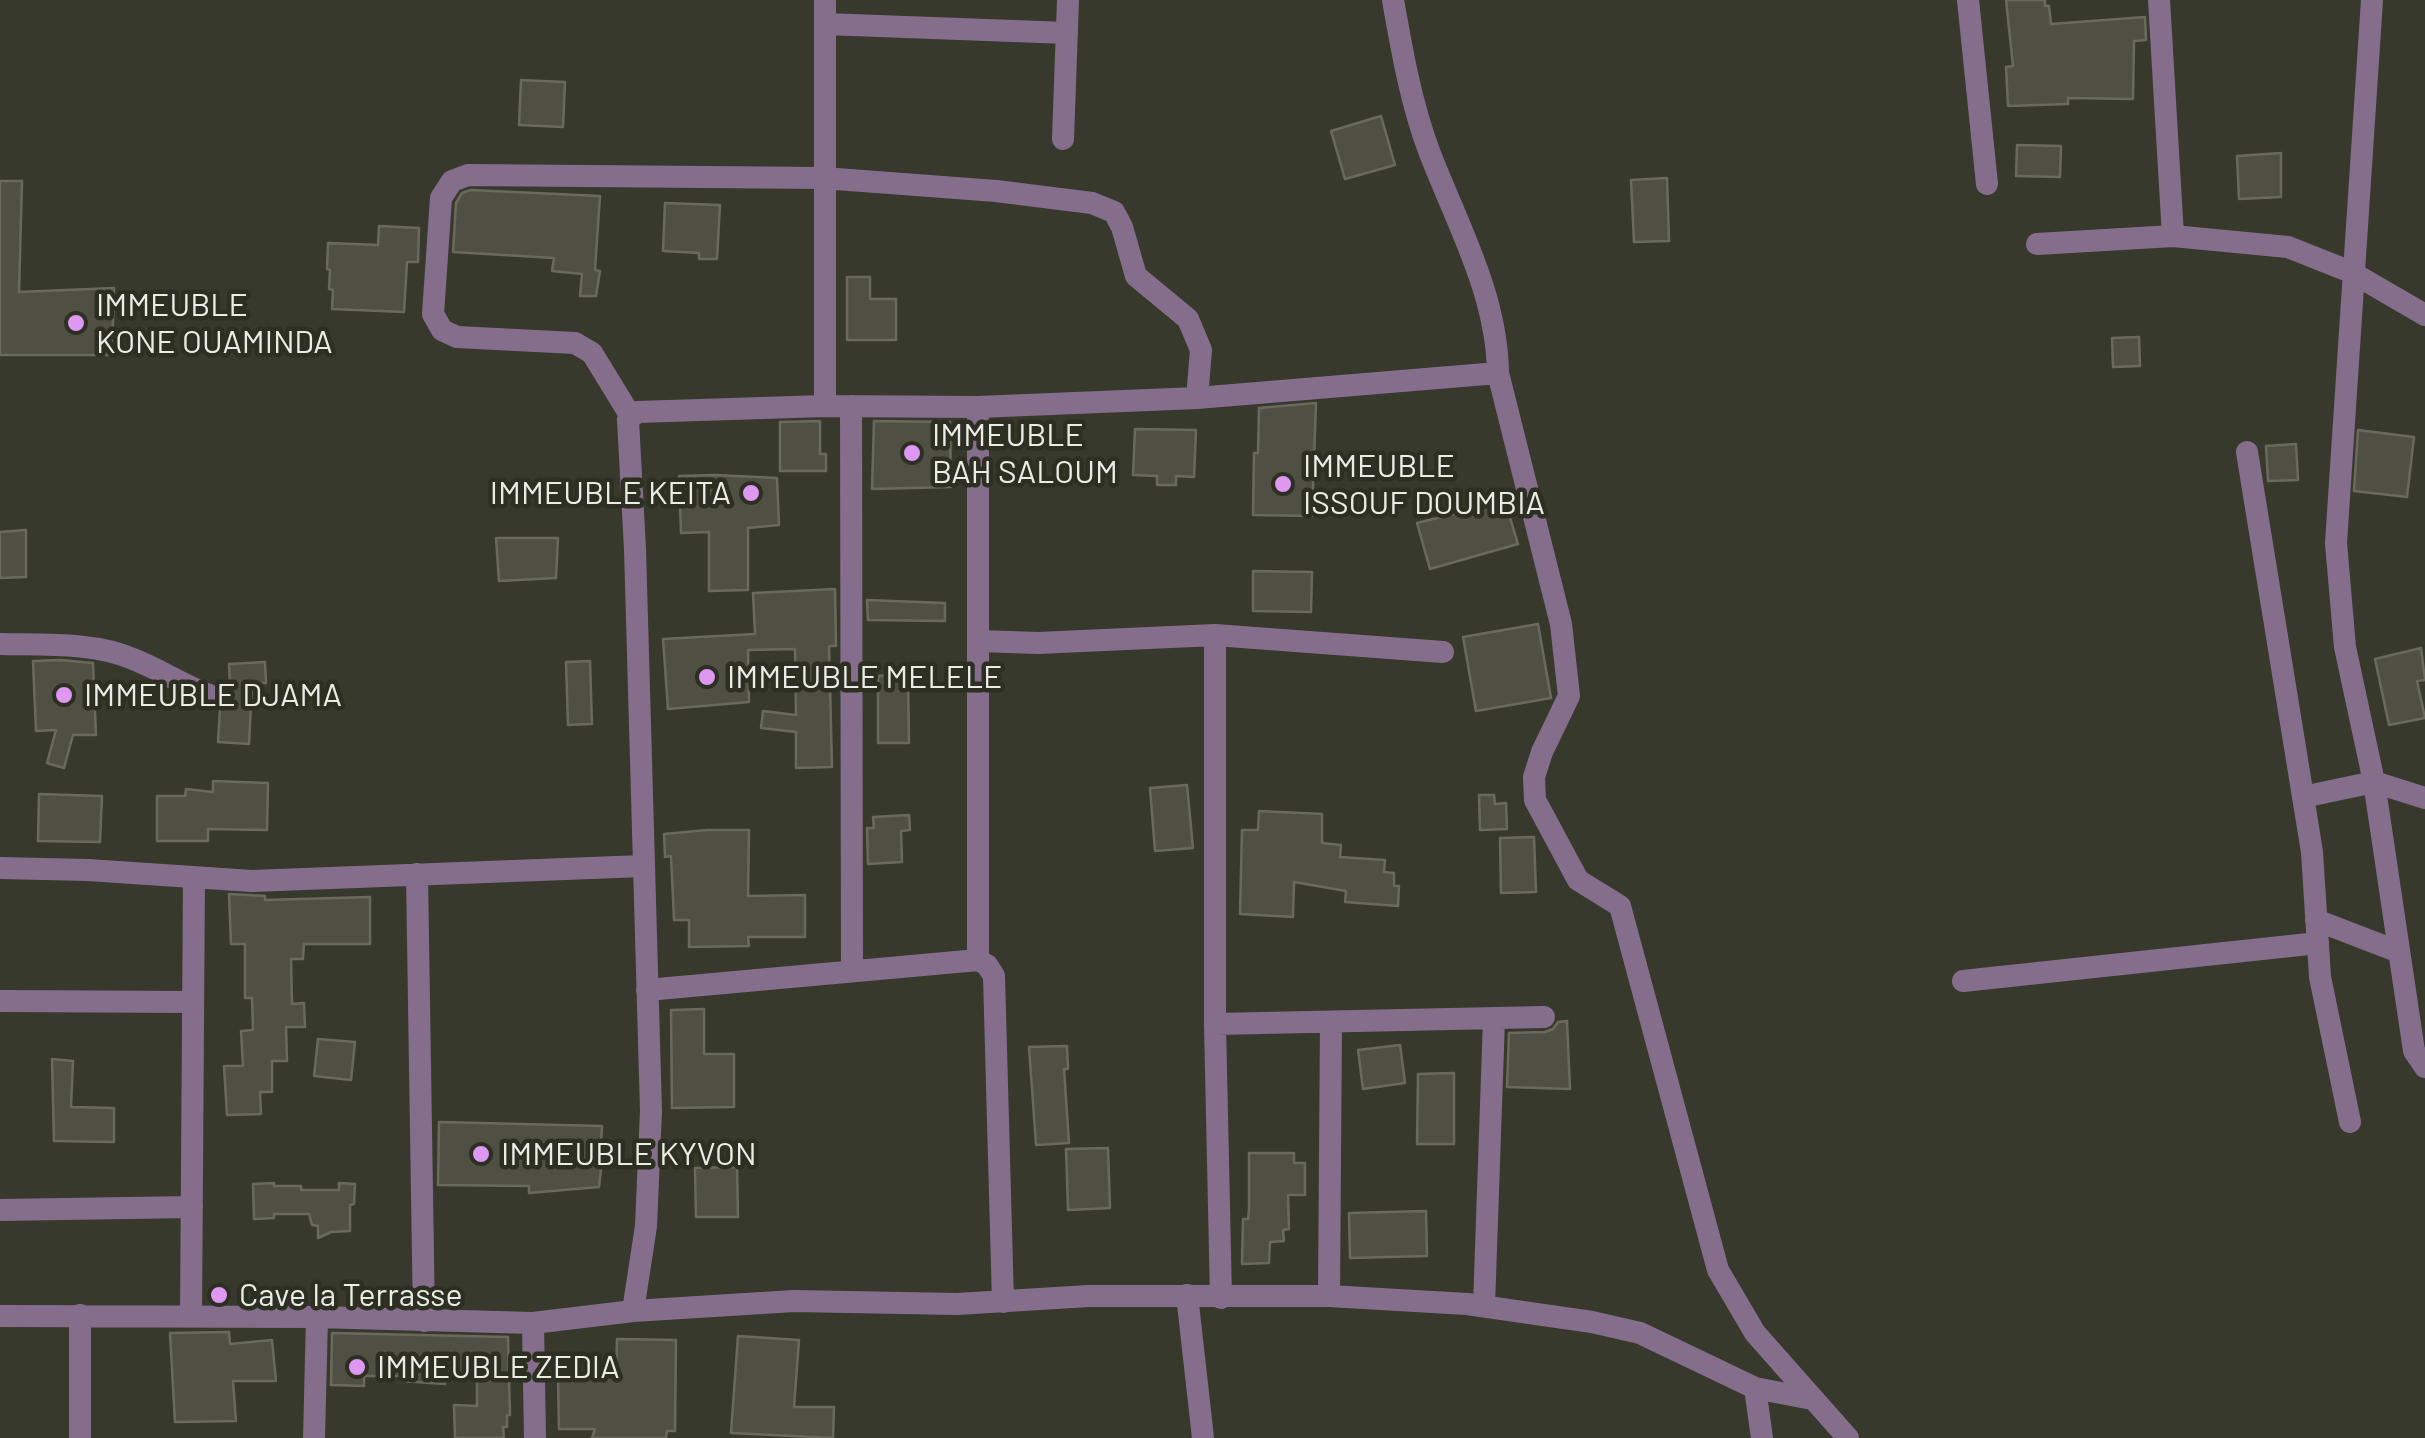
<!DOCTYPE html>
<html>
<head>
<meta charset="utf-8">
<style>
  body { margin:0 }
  canvas { display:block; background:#38392d }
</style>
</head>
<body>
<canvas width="2425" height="1438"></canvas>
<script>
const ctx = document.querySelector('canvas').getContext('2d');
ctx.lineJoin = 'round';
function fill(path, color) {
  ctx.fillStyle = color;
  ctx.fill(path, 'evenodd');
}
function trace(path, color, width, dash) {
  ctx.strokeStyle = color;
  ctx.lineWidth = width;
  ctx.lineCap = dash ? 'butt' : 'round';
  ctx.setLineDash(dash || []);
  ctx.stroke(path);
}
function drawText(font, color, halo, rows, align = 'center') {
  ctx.font = font + ' Barlow,sans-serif';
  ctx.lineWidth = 9;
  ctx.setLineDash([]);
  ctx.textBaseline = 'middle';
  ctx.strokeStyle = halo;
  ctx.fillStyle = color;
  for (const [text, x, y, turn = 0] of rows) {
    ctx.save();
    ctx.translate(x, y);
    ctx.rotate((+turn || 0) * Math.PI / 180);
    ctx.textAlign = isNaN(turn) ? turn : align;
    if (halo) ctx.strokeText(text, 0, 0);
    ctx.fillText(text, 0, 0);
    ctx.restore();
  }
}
const building = new Path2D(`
  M2006,0H2045V6H2049L2051,24L2145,17L2146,40L2134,41L2133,99L2068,98V104L2008,106L2006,67L2013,66Z
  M521,80L565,82L563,127L519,125Z
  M1381,116L1395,165L1345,179L1331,131Z
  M2017,145L2061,146L2060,177L2016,176Z
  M2281,153V197L2239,199L2237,156Z
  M1667,178L1669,241L1634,242L1631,180Z
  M0,181H22L19,292L114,288L112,355H0Z
  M471,190L600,196L595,270L600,271L596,296H580L582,274L552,271L554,258L453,252L456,203L462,193Z
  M665,203L720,205L717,259H699V253L663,251Z
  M379,226L419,228L418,262H407L404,312L332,309L333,290L329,289L330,270L327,269L328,243L378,245Z
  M847,277H870V299H896V340H847Z
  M2139,337L2140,366L2113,367L2112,338Z
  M1316,403L1312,516L1253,515L1254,453H1258L1259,408Z
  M820,421V454H826V471H780V422Z
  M874,421L950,422L951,487L872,489Z
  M1135,429L1196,430L1194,477L1176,476V485H1157V476L1133,475Z
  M2358,430L2414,437L2407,497L2354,491Z
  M2296,444L2298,480L2268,481L2266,446Z
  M715,475L777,478L779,525L748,528V590L709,591V532L681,533L679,476Z
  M1505,501L1518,544L1430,569L1417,523Z
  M26,530V577L0,578V532Z
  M496,538H558L556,578L499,581Z
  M1253,571L1312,572L1311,612L1253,611Z
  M835,589L836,646H829L832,767L796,768V732L761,728L763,711L796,715L795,649L748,650L749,702L668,709L663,639L755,634L753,593Z
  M867,600L945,603V621L868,620Z
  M1538,624L1551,698L1476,711L1463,637Z
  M2421,648L2425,680L2417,681L2425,718L2389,725L2375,659Z
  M61,660L93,663L96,735H73L64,768L47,763L56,730L36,731L33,661Z
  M590,661L592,724L568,725L566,662Z
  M265,662L266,683H252L249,744L218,742L220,709L231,707L229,664Z
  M908,674L909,743H878V676Z
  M213,781L268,783L267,830L208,829V841H157V796H185L186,789L213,792Z
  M1187,785L1193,848L1155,851L1150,788Z
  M39,794L102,796L100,842L38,841Z
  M1479,795H1494L1495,804L1506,803L1507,829L1480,830Z
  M1259,811L1322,814V843L1341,845L1340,857L1385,860L1384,872L1394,873V886H1399L1398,906L1345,902L1346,891L1294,882L1293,917L1240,914L1242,830H1258Z
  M909,815L910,830L901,831L902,862L868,864L867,828H874L873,817Z
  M707,830H749L748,896L805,895V937H748L749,946L689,947V920H674L671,856L665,857L664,834Z
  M1534,837L1536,892L1501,893L1500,838Z
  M229,894L265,896V900L370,897V944H304L303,959H291L292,1004L304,1003L305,1027H286L287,1061H272V1092H260L261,1114L227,1115L224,1066H243L241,1031L253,1030L252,998H245V944H231Z
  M704,1009V1054H734V1107L672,1108L671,1010Z
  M1567,1021L1570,1089L1507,1087L1509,1033L1545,1032L1553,1029L1558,1022Z
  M318,1039L355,1042L351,1080L314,1076Z
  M1400,1045L1405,1083L1363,1089L1358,1050Z
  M1067,1046L1068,1069H1064L1069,1143L1036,1145L1029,1047Z
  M52,1059L73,1061L71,1107L114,1108V1142L54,1141Z
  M1454,1073V1144H1417L1418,1074Z
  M439,1122L602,1126L601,1143L607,1147V1163L601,1169L599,1187L529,1193V1186L438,1185Z
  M1108,1148L1110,1208L1068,1210L1066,1149Z
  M1249,1153H1294V1163H1305V1195H1288L1289,1229L1283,1230L1284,1241L1270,1242L1269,1263L1242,1264L1243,1219H1248L1249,1210Z
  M737,1167L738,1217H696L695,1168Z
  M274,1183V1186H301V1190H339V1183L355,1184L354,1204L350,1205V1231L331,1232L318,1238V1226L312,1225L309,1214H274V1218L254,1219L253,1184Z
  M1426,1211L1427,1256L1350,1258L1349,1213Z
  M229,1332L230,1344L272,1340L276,1381H233L236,1421L175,1422L170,1333Z
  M332,1333L508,1337L510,1415H507V1427H503L504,1438H455L454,1405L477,1406V1374L445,1371V1384L401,1381V1376H364V1386L331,1385Z
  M738,1336L799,1340L794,1407H834L833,1438L731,1433Z
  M617,1339L676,1340L675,1431H667L666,1438H592L595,1429H559L558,1378L616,1376Z`);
const minor = new Path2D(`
  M825,0V406L978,407L1197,398L1498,373
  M1393,0C1402,51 1411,103 1429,151C1457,224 1497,294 1498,373L1561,624L1569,696L1542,752L1534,777L1535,800L1578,880L1620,906L1718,1270L1755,1333L1848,1438
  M1968,0L1987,184
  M2159,0L2173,236
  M2372,0L2336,543L2345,647L2374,782L2425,798
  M825,24L1067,33
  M1063,139L1068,0
  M2037,244L2173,236L2288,247L2351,272L2425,315
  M851,406L852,970
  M978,407V960
  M630,415L592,353L575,343L457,337L442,330L433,314L441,198L452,181L468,175L823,178L996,191L1092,203L1114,212L1122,227L1136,276L1188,319L1201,350L1197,398
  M2247,452L2312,852L2320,977L2350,1122
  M1215,635V1024L1221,1298
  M979,641L1038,643L1215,635L1443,652
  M0,644C42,645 95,642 133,659C161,670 184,686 212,696
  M2303,797L2374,782L2414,1051L2425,1067
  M0,868L88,870L252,881L643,866
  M417,874L424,1321
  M2316,920L2399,952
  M1963,981L2318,943
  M647,990L978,960L987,965L994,976L1003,1302
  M0,1001L193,1002
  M1215,1024L1544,1017
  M0,1210L192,1207
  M1187,1295L1203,1438
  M1329,1296L1331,1022
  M1484,1306L1494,1019
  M633,1311L646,1226L651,1111L635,549L628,420L637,412L825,406
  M80,1315V1438
  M191,1315L194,877
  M0,1316L317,1317L533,1323L633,1311L794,1301L957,1304L1089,1296H1329L1467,1304L1592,1322L1640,1333L1755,1388L1812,1399
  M533,1323L535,1438
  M1755,1388L1762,1438
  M314,1438L317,1317`);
const markers = [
  [76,323,10,"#de98f2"],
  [912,453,10,"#de98f2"],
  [1283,484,10,"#de98f2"],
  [751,493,10,"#de98f2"],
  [707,677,10,"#de98f2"],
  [64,695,10,"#de98f2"],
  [481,1154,10,"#de98f2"],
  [219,1295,10,"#de98f2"],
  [357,1367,10,"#de98f2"]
];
const poiNames = [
  ["IMMEUBLE",96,305],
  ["KONE OUAMINDA",96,342],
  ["IMMEUBLE",932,435],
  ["BAH SALOUM",932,472],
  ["IMMEUBLE",1303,466],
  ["ISSOUF DOUMBIA",1303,503],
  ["IMMEUBLE KEITA",731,493,"right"],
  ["IMMEUBLE MELELE",727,677],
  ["IMMEUBLE DJAMA",84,695],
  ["IMMEUBLE KYVON",501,1154],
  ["Cave la Terrasse",239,1295],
  ["IMMEUBLE ZEDIA",377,1367]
];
fill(building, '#4f5043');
trace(building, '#696a5d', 2.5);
trace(minor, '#856e8c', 22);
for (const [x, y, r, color] of markers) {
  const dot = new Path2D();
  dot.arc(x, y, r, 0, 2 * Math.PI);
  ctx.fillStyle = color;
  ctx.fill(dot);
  trace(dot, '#2e2f23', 4);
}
drawText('32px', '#ebece5', '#2e2f23', poiNames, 'left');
</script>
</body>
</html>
